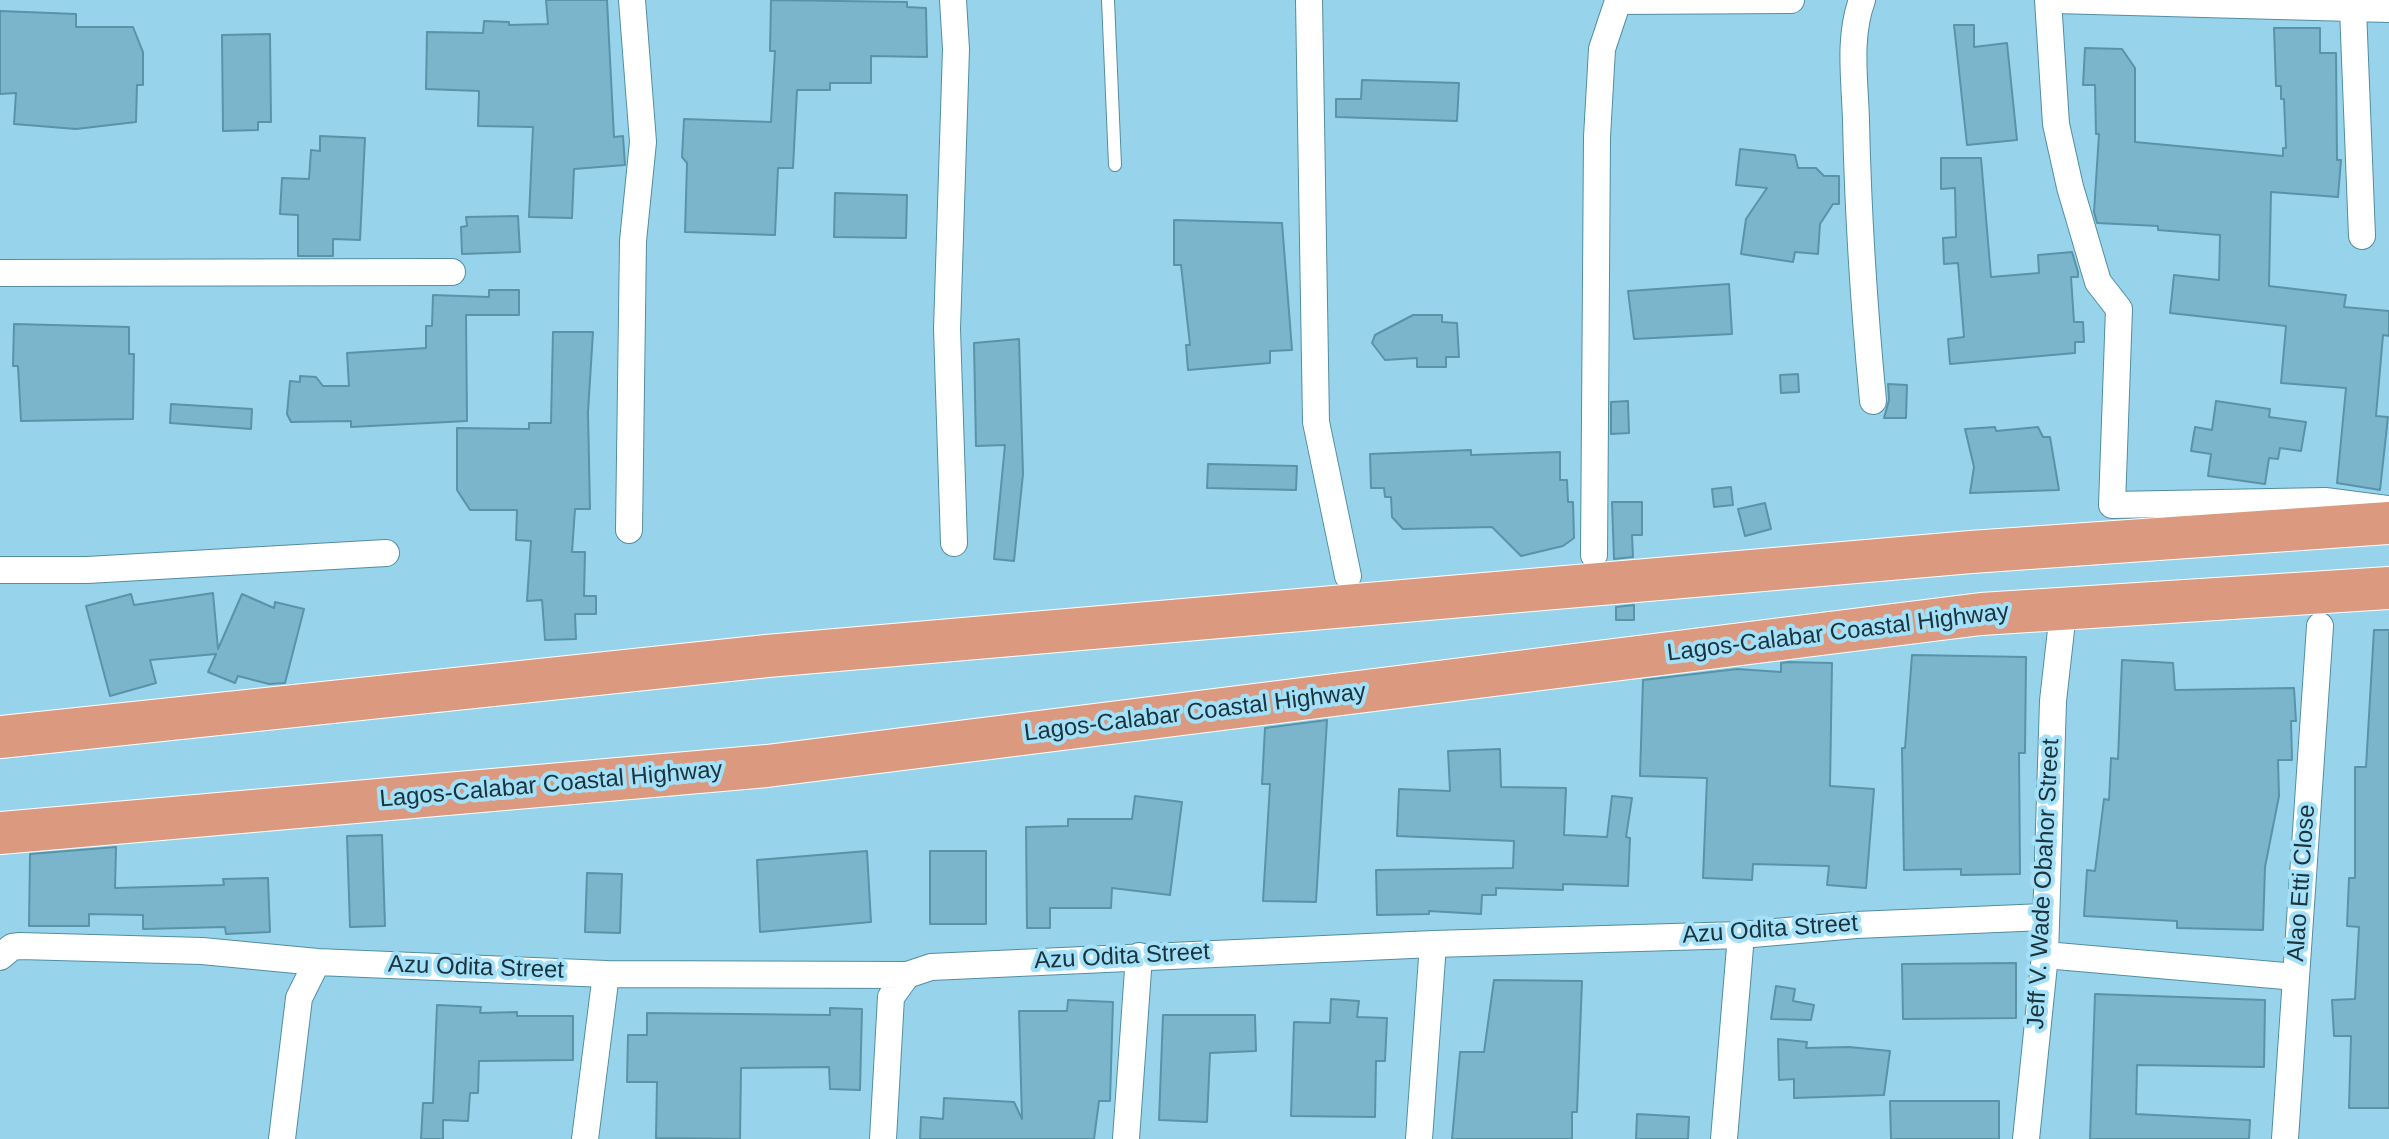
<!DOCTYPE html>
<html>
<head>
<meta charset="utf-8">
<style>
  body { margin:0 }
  canvas { display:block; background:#97d4eb }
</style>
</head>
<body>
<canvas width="2389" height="1139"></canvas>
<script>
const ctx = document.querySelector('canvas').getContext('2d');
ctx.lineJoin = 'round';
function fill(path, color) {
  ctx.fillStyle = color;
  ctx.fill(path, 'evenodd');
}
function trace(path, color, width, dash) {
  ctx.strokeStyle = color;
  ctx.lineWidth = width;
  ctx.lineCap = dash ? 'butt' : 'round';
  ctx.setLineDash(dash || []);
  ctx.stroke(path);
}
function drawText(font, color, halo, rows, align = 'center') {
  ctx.font = font + ' Arial,sans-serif';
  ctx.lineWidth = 8;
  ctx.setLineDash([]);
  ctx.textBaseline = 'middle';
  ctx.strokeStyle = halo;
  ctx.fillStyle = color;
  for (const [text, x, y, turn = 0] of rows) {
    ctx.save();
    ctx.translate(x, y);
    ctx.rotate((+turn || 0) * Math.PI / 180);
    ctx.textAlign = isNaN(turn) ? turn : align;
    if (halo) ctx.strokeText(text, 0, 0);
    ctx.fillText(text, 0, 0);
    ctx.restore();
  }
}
const building = new Path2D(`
  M546,0H607L614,137L623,136L625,165L574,169L572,218L529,217L533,127L478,126L479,91L426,89L427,32L483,33L484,21L509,22V25L548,24Z
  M771,0L907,2V7L926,8L927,57L871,56V83H830V90H797L793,168H778L775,235L685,232L687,163L682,157L684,119L771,122L775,51H770Z
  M0,11L76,14V27H133L143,52V85H137L136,122L76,129L14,124L16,93L0,94Z
  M1954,25H1974V47L2007,43L2017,140L1967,145Z
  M2274,28H2320V53H2336L2337,160H2341L2338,197L2271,192L2269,286L2346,295L2344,307L2389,311V336L2383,335L2376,416L2388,417L2380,490L2337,483L2346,388L2281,383L2286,326L2170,313L2174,275L2219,280L2220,235L2158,230V226L2097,223L2094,212L2099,134H2096L2095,85H2083L2085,48L2122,49L2135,68V142L2283,156V148H2286L2284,99H2281V86H2276Z
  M270,34L271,122H258V130L223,131L222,35Z
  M1362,80L1459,83L1457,121L1336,117V99H1361Z
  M320,136L365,138L360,240L333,239V256H298V215L280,214L282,178L309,179L311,150L320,151Z
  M1740,149L1795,155L1798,168H1816L1824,176H1839V204H1833L1820,224L1818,254L1795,252L1793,262L1741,254L1746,219L1767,188L1736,185Z
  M1941,158H1981L1991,277L2039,273L2038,255L2072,252L2078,272V277H2071L2074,322H2083L2084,342H2075V353L1950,364L1948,339L1964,337L1958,263L1944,264L1943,238L1956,237L1955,188L1941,189Z
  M835,193L907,195L906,238L834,237Z
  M518,216L520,252L462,254L461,227L467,226L466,217Z
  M1174,220L1282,223L1292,350L1270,351V363L1188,370L1186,345H1190L1181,265H1174Z
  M1729,284L1732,334L1634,339L1628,291Z
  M489,290H519V315H466L467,421L351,427V421L291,422L287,414L290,381L300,382V376L316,377L323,386H349L347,353L426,348V326H432L433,295L489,297Z
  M1413,315H1442V322L1457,323L1459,357H1446V367H1417V358L1385,360L1372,343L1375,335Z
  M14,324L129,327V354H134L133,419L21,421L18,366H13Z
  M553,332H593L588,412L590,509H575L572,552H585L584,596H596V614H575L576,639L545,640L542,600L527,601L531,541L516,540L517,510H470L457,490V428L529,429V423H551Z
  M1019,339L1023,474L1014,561L994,559L1005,445L976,446L974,343Z
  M1798,374L1799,392L1781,393L1780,375Z
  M1888,384L1907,385L1906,418H1884L1889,400Z
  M1628,401L1629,433L1611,434V402Z
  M2216,401L2270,409L2269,417L2306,422L2301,451L2280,448L2278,459L2269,458L2265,484L2208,476L2211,454L2191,451L2195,427L2212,430Z
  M171,404L252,409L251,429L170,423Z
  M1995,427L1996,431L2038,427L2043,437H2050L2059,490L1970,493L1974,467L1965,429Z
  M1471,450V455L1560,452V480H1567L1568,502H1573L1574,538L1563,546L1521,556L1492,527L1403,529L1392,517L1391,497H1385L1384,488H1371L1370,454Z
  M1208,464L1297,466L1296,490L1207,488Z
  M1731,487L1733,505L1714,507L1712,489Z
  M1612,502H1642V535H1632L1633,557L1614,559Z
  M1765,503L1771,529L1745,536L1738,509Z
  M213,593L218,649L242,594L274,608L275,602L304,609L285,683L269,684L238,676L235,683L208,672L216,654L150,660L156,683L110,696L86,606L131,594L134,605Z
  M1634,605V620H1616V607Z
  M2374,630H2389V1108H2349L2351,1036H2334L2332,1000L2355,999L2359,927L2347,926L2349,878H2355V767H2366Z
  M1912,655L2026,657L2025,753H2019L2020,874L1961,875V869L1904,870L1902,748H1905Z
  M2122,660L2173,663L2175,690L2294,688L2296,721H2291L2292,760H2278L2279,796L2265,867L2263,930L2177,928V921L2084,916L2087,870L2095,871L2104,799L2109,800L2111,758L2118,759Z
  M1788,662L1832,663L1830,786L1874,789L1866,888L1827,885L1829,866L1753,864L1752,880L1703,878L1707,778L1640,776L1643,680L1737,669L1781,672V663Z
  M1327,720L1316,902L1263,901L1270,784H1262L1265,728Z
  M1500,749L1501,787L1566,788L1564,835L1607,837L1612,796L1632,798L1626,837L1630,838L1628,886L1563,884V890L1496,888V895H1482L1481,914L1429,911V914L1377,915L1376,870L1513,868L1514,841L1397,836L1399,789L1450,791L1448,751Z
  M1135,796L1182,802L1170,895L1112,888L1111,908H1050V928H1027L1026,827L1068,826V819H1132Z
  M382,835L385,926L350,927L347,836Z
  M116,847L115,888L224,885L223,879L268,878L270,932L226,934L225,927L143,929V915L89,914V926H29L30,854Z
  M867,851L871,922L760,932L757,860Z
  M930,851H986V924H930Z
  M587,873L622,874L620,933L585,932Z
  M2016,963V1018L1903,1019L1902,964Z
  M1494,980L1582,981L1577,1112H1572V1139H1452L1460,1052H1484Z
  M1776,986L1795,989L1793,1001L1814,1005L1811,1020L1771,1019Z
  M2095,994L2265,1000L2264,1067L2137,1065L2136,1114L2250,1120L2249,1139H2090Z
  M1331,999L1359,1001L1357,1017L1387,1018L1385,1061H1376L1375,1117L1291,1116L1294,1022L1330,1023Z
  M1068,1000L1113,1002L1110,1101H1099L1094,1139H920L921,1117L943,1119L944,1098L1014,1102L1022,1119L1019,1011H1067Z
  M437,1005L481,1007L480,1013L517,1012V1016H573V1060L479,1061L478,1093H470L468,1121L443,1120V1139H421L423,1103H433Z
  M830,1008L862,1009L860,1090L830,1089L829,1067L741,1068L740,1139L656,1138L657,1082H627L628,1035H647V1013L830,1015Z
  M1163,1015H1255L1256,1051L1210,1053L1207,1122L1159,1120Z
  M1778,1039L1807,1042L1806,1048L1849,1047L1890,1051L1884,1095L1794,1098V1079L1779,1080Z
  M1890,1101H1999V1139H1891Z
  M1637,1114L1689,1117L1688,1139H1636Z`);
const service = new Path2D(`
  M1108,0L1115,165`);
const minor = new Path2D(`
  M953,0L956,49L947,329L954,543
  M1309,0L1316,422L1348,576
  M1862,0C1848,38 1855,81 1856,121C1858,214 1864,307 1873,401
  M2048,0L2056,124L2070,187L2098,282L2119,309L2112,505L2325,501L2387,509
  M2055,0L2389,9
  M2353,9L2362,236
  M0,273L452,272
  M629,530L633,241L643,142L632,0
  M1594,555L1597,137L1602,49L1618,1L1791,0
  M0,570H87L386,553
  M2045,955L2296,977
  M0,957L12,947L20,946L202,951L317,962L606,974L907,975L931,967L1433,944L1741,935L1856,925L2044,917
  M282,1139L299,998L317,962
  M585,1139L606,974
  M883,1139L891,997L907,975
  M1126,1139L1139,956
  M1419,1139L1433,944
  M1724,1139L1741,935
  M2026,1139L2045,955L2053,701L2061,630
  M2285,1139L2320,626`);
const trunk = new Path2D(`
  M0,737L767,656L1971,552L2389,523
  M0,833L767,766L1981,614L2389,588`);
const streetNames = [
  ["Lagos-Calabar Coastal Highway",1838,633,-7],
  ["Lagos-Calabar Coastal Highway",1195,713,-7],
  ["Lagos-Calabar Coastal Highway",551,785,-5],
  ["Alao Etti Close",2302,883,-86],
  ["Jeff V. Wade Obahor Street",2044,884,-87],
  ["Azu Odita Street",1770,930,-4],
  ["Azu Odita Street",1122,957,-3],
  ["Azu Odita Street",476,968,2]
];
fill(building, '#7ab5cc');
trace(building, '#5893a8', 2);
trace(service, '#528da2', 14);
trace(minor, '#528da2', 28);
trace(trunk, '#fff', 44);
trace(service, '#fff', 12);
trace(minor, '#fff', 26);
trace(trunk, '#db9a7f', 42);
drawText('24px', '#1a333c', '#a4e1f8', streetNames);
</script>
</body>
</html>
